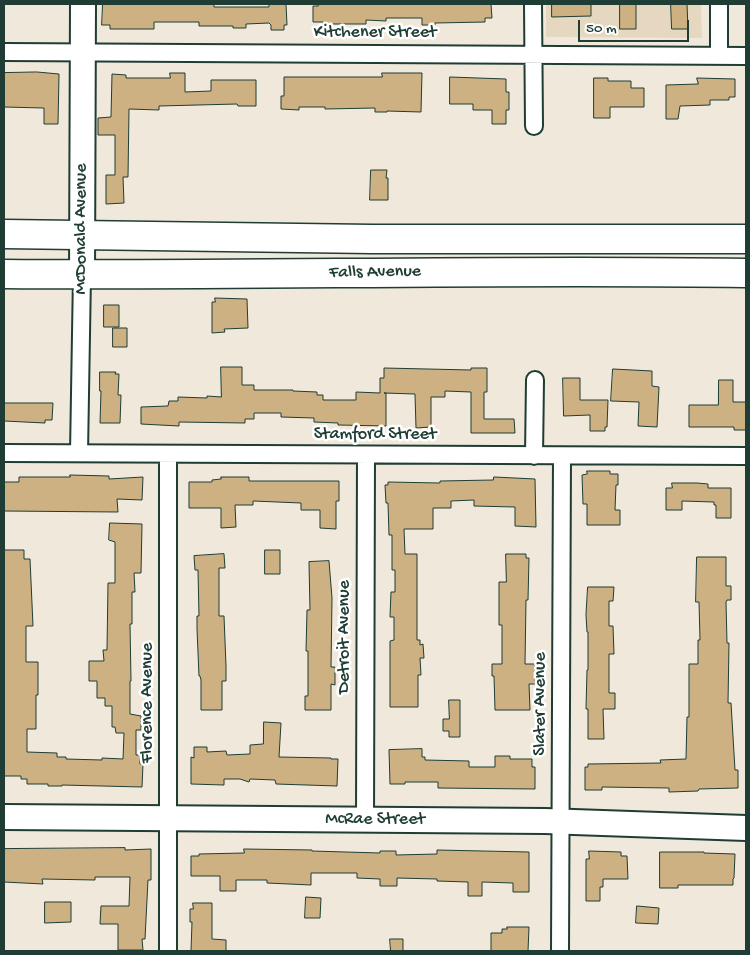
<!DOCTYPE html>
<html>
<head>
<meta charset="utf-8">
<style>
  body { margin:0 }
  #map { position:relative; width:750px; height:955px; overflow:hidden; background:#f0e8da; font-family:"Gochi Hand",sans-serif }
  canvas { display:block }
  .frame { position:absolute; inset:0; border:5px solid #1f3d34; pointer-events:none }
  .scale { position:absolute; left:578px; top:20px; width:111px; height:22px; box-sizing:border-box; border:2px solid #1f3d34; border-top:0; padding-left:6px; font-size:15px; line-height:18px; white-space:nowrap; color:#1f3d34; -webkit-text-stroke:4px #fff; paint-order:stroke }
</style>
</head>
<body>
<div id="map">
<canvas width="750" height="955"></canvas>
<div class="frame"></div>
<div class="scale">50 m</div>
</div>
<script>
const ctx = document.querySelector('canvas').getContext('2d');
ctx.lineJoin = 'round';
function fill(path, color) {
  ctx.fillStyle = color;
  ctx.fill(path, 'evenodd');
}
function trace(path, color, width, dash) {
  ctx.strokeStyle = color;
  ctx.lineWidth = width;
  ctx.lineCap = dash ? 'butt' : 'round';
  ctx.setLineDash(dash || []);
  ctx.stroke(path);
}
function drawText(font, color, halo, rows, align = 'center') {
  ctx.font = font + ' "Gochi Hand",sans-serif';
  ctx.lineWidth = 5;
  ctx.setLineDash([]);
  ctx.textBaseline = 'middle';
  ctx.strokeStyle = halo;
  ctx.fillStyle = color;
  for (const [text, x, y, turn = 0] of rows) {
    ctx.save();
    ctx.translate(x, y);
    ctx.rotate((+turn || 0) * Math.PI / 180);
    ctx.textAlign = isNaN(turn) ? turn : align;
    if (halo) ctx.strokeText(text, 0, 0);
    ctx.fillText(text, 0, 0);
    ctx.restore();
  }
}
const built = new Path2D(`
  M546,4H701L702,38L546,37Z`);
const building = new Path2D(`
  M103,4H214V7H269V4H286L287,25H284V30H271V25L269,23L246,24V28H233V26H199V22H154V29H110V25H102Z
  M318,4H491L492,18H485V22L435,23V25H422V18H386V21L366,20V24H323V22H313V6H318Z
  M552,4H591V16L552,17Z
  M620,4H636V29H620Z
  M671,4H687L688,29H672Z
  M37,72L59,74L58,124H44V108L4,107V73Z
  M170,73H185V92L211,91V80H256V106H238L237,104L159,106V110L129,109L128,177H123L124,203L106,204V175H115V135H98V118L111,117L112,74L126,75V78H170Z
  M382,73H422L421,112L387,111V112H375V108L325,109V107H299V110L281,109V96H284V77H382Z
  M450,77L506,79V92H509V110H506V124H492V110H473V104H450Z
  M594,78H608V81H631V88H644V107H610V118H594Z
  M697,78L735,79V97H729V100H710V105L680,106L678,119H666V85L698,84Z
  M371,170H387L386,178H388V200H370Z
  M215,298L247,299L248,328L224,329L225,332L212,333V302H215Z
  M104,305H119V327H104Z
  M113,328H127V347H113Z
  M221,367H242V385H254V390H293V391L317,392V395H323V400H356V392L380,393V378H384V368L471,370V368H487V392H484V419H514L515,433H471V392L445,391V397H431V427L416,428L415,394L384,393H386V426L338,425V423L314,422V418L281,417V413H254V419H245V423L179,422V426L141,424V407L168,406L169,401H178V397L207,398V396L221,397Z
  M613,369L652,371V386L659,387L657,427L638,426L639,402L611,401Z
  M100,372H116L115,374H119L118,395H121L120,423H100L101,391H100Z
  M563,378H580V400H608L607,427H605V431H590V415L564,416Z
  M719,380H733V402H746V430H734V427H689V405H718Z
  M4,403H53L52,420H45V423L4,421Z
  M587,471H610V474H618V485H616L615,510H620V525H587V504H583L582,475L587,474Z
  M70,475L109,476V479L143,477L142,500L117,499L118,512L4,511V482H19V477H70Z
  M221,477H249V481H339V501H336V529L320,528V510H301V503L253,501V505H235L236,527L221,528V508H189V482H212V480L221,479Z
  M494,477L535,479L536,527L515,526V507L474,506V500L451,501V508H433V529H404L405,554H417V640H420V645L423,644L424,658H420L421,675H418V707H390V641L394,640V617H390L391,592H395V570H392V535H389L388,503H386L385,485H388V482L440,483V481L493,480Z
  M672,483H697L708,484V488H731V518H716V505H714V502L682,501V510H666V488H672Z
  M110,523L142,524L141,573H134L135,592H132V624H130L131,681H130V714L141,716V730H136V755H140V764H143L142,787L62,785V786H48V784H27V779H21V776H4V550H24V559H30L33,626H26V662H38V695H36V729H27V752L57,753V757H66V759L102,760V758L123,759L124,733H116L115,727H112V706H105V698H97V681H89V661H104L103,650H107L108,583H115V542L109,540Z
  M265,550H280V574H265Z
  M224,554L225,568H219V616H224L226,666V681H222V710H201V680L200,676H199L197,629V616H199L198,570H195L194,556Z
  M506,554H526V558H529L528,600H526L525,664H535V684H529L530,710H495L494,676H492V664H502V625H499V582H506Z
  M697,557H726V586H731V600H727L726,602L727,643H729L728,703H731L735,770H738V788L699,789L698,791L669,792V788L602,787V790H585V767H588V764L661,763L660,760L686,759L687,717H689V664H698V640H700L699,602H696Z
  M329,561L332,598L331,667H335V685L331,684V710H305V696H308V651H306L307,610H310L309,562Z
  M588,587H614L613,601H609V626H613L614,654H609V693H615V709H603L604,739H588V709H586L587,670H588V632H587L586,615Z
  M449,700H460V737H449V731H443V719H449Z
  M264,722L281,723L279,757L331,758V759H338L337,786L276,784L275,780L250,779L249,782L240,779H224V785L191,784V757L194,758V747H207V752L226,751L227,755L250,754V745L263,744Z
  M422,749V757H425V760L469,761V767H495V756H510V759H532V767H535V789L438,788V782H405V784H390L389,750Z
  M125,848V850L151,849V880H148L145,939H142L143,950H118V924H100L101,906H129L130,877H95V880L42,879L43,884L4,882V849Z
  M244,849L312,850V851L380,853V851H396V855L437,854V850L529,852V892H513V883L482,882V896H468V882L437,881V879L397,878V886H380V879L357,878V873H311V885L267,883V880H236V891H220V876H191V856H199V854L244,853Z
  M589,851L621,852V856H627L628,879H603V887H600V901H586V859H589Z
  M660,852H704V853L735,854L734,878L733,879V885H678V888H660Z
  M306,897L321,898L320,918H305Z
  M45,902H71V922L45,923Z
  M193,903H212V939L226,940V951H191L192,922H190V909H193Z
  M637,906L659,908L658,924L636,923Z
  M507,927H529L528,951H491V933H502V929H507Z
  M390,939H403V951H391Z`);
const street = new Path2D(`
  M533,4L534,126
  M719,4V55
  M4,52L746,56
  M4,453L746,456
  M79,453L82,275
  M534,456L535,380
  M365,820L366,455
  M168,951V454
  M560,951L562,456`);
const secondary = new Path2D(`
  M82,275L83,4
  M4,817L545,821L746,828`);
const highway = new Path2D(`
  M4,234L372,239H746
  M4,274C251,276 499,269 746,273`);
const streetNames = [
  ["Kitchener Street",375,33],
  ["McDonald Avenue",82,229,-90],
  ["Falls Avenue",375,273,-1],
  ["Stamford Street",375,435],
  ["Detroit Avenue",345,637,-90],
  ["Florence Avenue",148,703,-90],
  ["Slater Avenue",541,704,-90],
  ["McRae Street",375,820]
];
fill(built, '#e6d8c0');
fill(building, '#cdb183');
trace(building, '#1f3d34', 1);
trace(street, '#1f3d34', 20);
trace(secondary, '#1f3d34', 28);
trace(highway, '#1f3d34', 31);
trace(street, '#fff', 16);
trace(secondary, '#fff', 24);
trace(highway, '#fff', 28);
drawText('18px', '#1f3d34', '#fff', streetNames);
</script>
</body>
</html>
